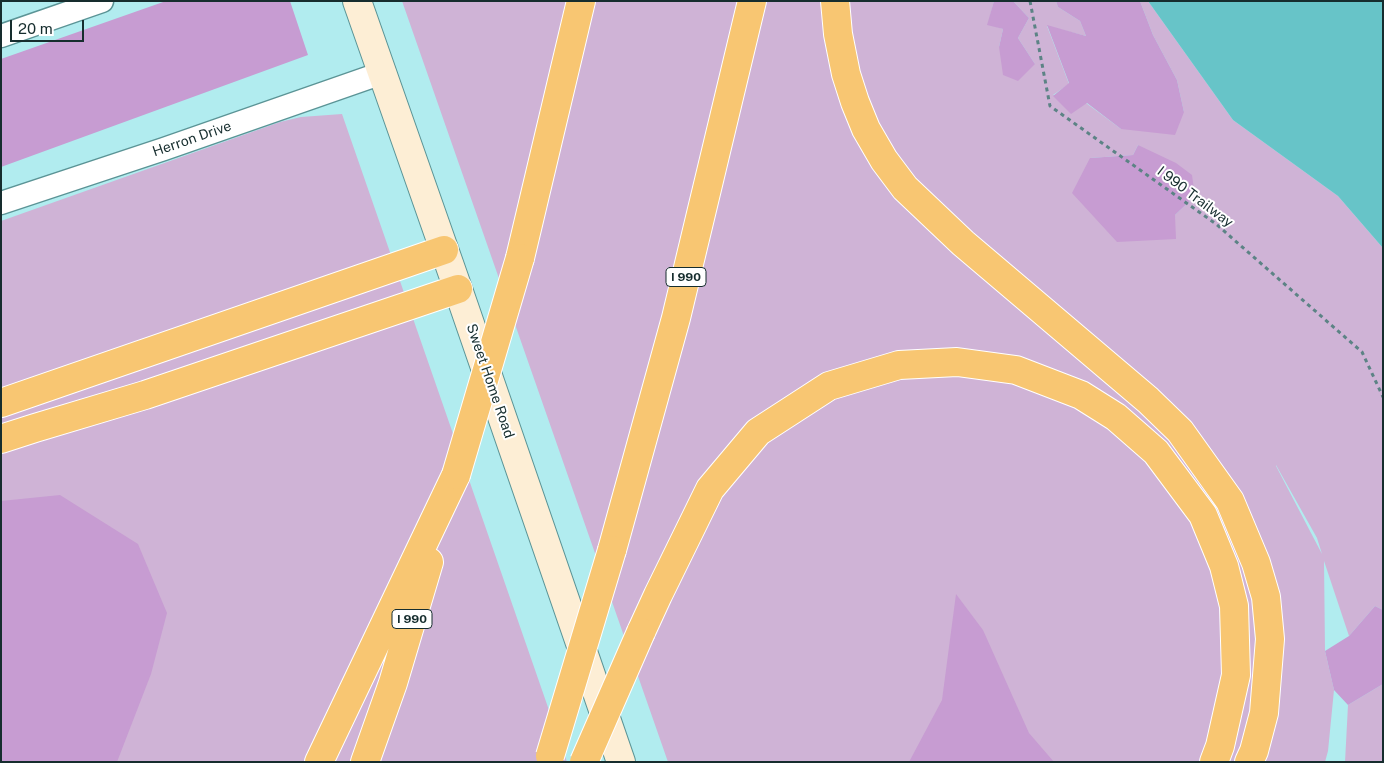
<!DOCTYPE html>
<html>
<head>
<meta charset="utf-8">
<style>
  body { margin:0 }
  #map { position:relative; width:1384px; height:763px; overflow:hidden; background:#b1ecef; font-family:"Public Sans",sans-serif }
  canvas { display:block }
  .frame { position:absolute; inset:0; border:2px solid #162d2e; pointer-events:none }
  .scale { position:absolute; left:10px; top:20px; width:74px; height:22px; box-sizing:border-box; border:2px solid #162d2e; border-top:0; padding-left:6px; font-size:15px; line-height:18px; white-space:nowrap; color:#162d2e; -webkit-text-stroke:4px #fff; paint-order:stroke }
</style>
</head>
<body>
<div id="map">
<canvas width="1384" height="763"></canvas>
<div class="frame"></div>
<div class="scale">20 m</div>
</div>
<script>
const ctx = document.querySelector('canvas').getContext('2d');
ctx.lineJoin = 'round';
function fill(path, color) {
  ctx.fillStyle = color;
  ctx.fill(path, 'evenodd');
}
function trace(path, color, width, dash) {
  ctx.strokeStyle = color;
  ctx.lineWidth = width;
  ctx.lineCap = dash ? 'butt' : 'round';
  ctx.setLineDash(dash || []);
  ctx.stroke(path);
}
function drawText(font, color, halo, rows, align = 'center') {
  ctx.font = font + ' "Public Sans",sans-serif';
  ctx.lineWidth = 4;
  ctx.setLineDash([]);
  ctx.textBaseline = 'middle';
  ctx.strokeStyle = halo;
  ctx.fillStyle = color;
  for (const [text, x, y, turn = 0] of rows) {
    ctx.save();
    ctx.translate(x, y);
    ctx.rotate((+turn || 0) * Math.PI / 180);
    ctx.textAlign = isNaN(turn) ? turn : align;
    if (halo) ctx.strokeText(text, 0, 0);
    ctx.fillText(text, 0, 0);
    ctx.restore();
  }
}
const green = new Path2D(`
  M402,1H994L988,24L1003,29L999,47L1035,64L1018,38L1029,18L1013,1H1056L1058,7L1080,21L1086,36L1047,26L1069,84L1053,95L1086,103L1121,129L1184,112L1177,80L1153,35L1140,1H1148L1233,120L1338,196L1383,248V610L1375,606L1349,636L1324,561L1325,651L1334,690L1328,751L1325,762H668ZM1138,145L1195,196L1175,215L1090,158L1133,155ZM1276,465L1317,538L1322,554L1276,466Z
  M342,114L567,762H1V221L280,122L301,117Z
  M1383,684V762H1345L1348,705Z`);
const forest = new Path2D(`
  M166,1H290L308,55L1,167V59Z
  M994,1H1013L1029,18L1018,38L1035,64L1018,81L1003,75L999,47L1003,29L987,25Z
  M1056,1H1140L1153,35L1177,80L1184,112L1175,135L1121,129L1087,103L1071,114L1053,96L1069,83L1047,25L1086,36L1080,21L1058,7Z
  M1138,145L1176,163L1192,175L1195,196L1175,215L1176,239L1117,242L1072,193L1090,158L1133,155Z
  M60,495L138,544L167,613L151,674L117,762H1V501Z
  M956,594L983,630L1029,733L1054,762H909L942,700Z
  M1375,606L1383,610V684L1348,705L1334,690L1325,651L1349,636Z`);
const water = new Path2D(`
  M1148,1H1383V248L1338,196L1233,120Z`);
const path = new Path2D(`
  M1030,1L1050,106L1216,224L1362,352L1383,397`);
const minor = new Path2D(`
  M1,36L102,1
  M1,203L164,149L382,73`);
const secondary = new Path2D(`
  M357,1L458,289L621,762`);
const motorway = new Path2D(`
  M835,1L838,34L846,74L855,102L866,129L884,160L905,188L963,243L1148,400L1180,431L1230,501L1256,563L1266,597L1270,639L1264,713L1254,751L1249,762
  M520,258L581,1
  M1,403L444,250
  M1,439L35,428L145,395L458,289
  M612,550L676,318L752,1
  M641,632L658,595L710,489L758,432L829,386L899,365L957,362L1016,370L1081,395L1116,417L1156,452L1203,515L1224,566L1234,606L1236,675L1220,746L1214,762
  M319,762L456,475
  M365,762L393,683L429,562`);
const motorwayBridge = new Path2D(`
  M456,475L520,258
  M550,756L612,550
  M584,762L641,632`);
const shields = [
  [686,277,40],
  [412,619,40]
];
const shieldNames = [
  ["I 990",686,277],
  ["I 990",412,619]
];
const streetNames = [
  ["Herron Drive",192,139,-19],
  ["I 990 Trailway",1195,197,37],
  ["Sweet Home Road",490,381,71]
];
fill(green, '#cfb3d6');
fill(forest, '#c79cd2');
fill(water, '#67c4c8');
trace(minor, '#5b9496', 25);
trace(secondary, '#5b9496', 30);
trace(motorway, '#fff', 30);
trace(path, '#5c8385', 3, [4, 4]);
trace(minor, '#fff', 22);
trace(secondary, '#fdeed5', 28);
trace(motorway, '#f8c672', 28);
trace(motorwayBridge, '#fff', 30, []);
trace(motorwayBridge, '#f8c672', 28);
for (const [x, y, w] of shields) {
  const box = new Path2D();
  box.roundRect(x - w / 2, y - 9.5, w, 19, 4);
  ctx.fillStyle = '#fff';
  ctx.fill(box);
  trace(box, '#162d2e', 1);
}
drawText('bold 12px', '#162d2e', null, shieldNames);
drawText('14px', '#162d2e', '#fff', streetNames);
</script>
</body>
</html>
